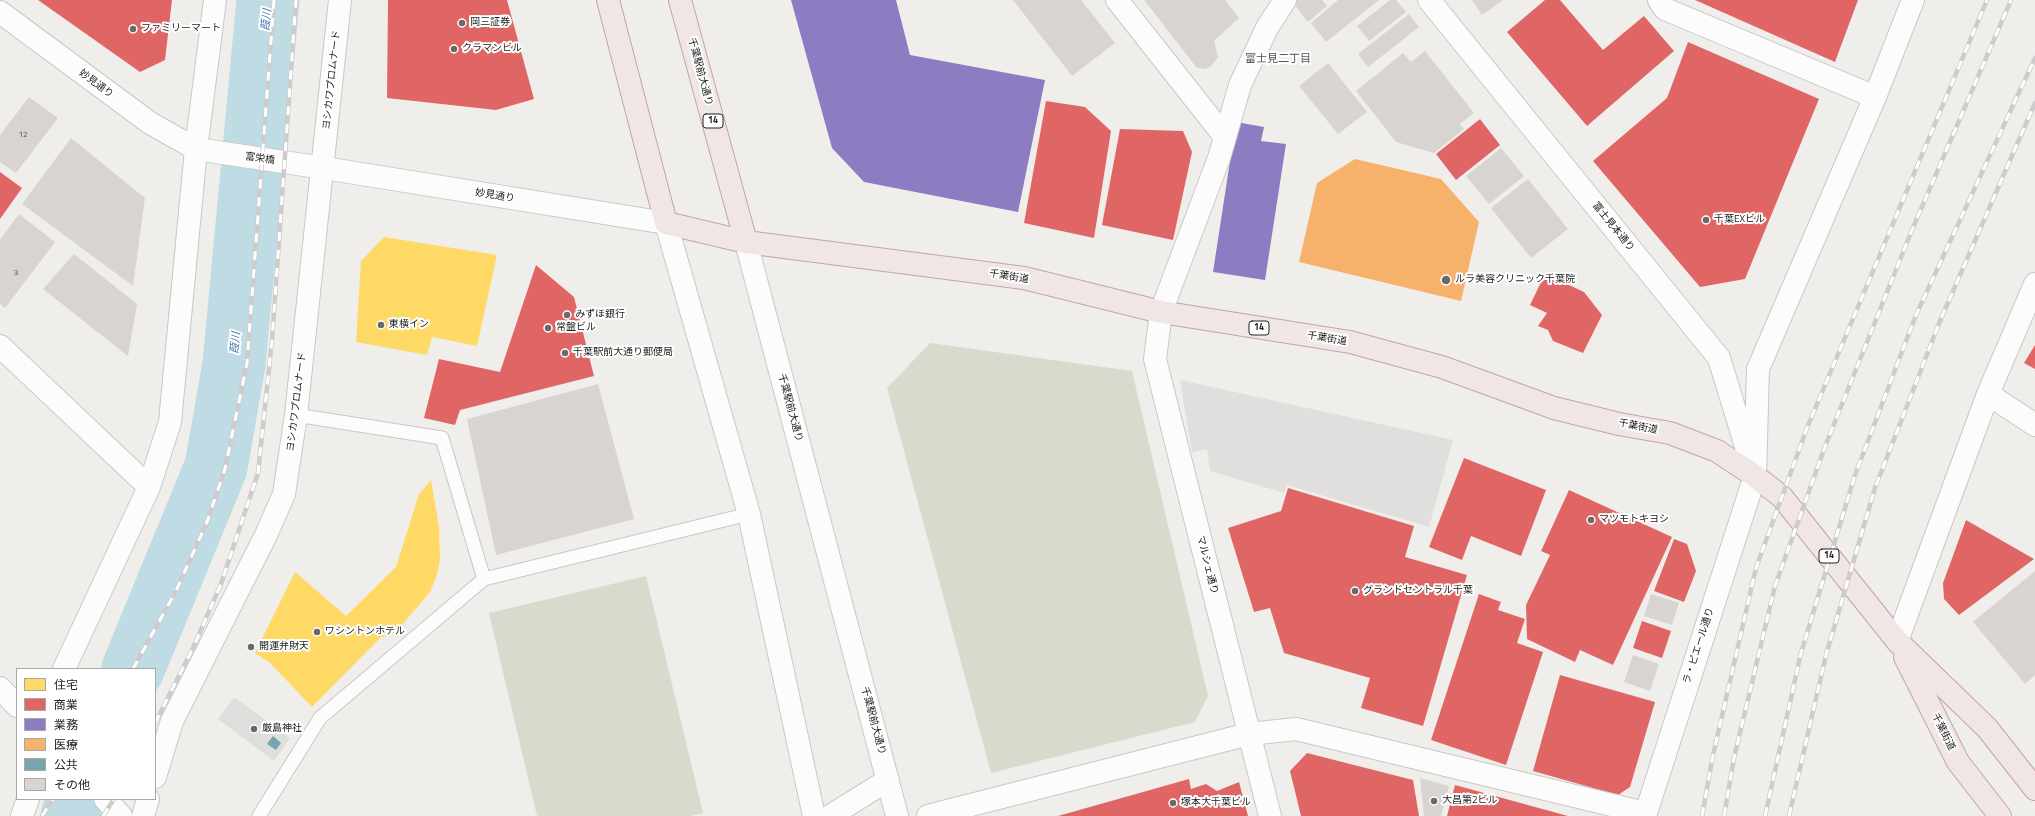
<!DOCTYPE html>
<html>
<head>
<meta charset="utf-8">
<style>
  body { margin:0 }
  #map { position:relative; width:2035px; height:816px; overflow:hidden; background:#f0eeeb; font-family:"Titillium Web","Noto Sans JP",sans-serif }
  canvas { display:block }
  .legend { position:absolute; left:16px; top:668px; width:140px; height:132px; box-sizing:border-box; background:#fff; border:1px solid #a7a7a7; margin:0; padding:5px 7px; list-style:none; font-size:12px; color:#222 }
  .legend li { display:flex; align-items:center; gap:8px; height:20px }
  .legend b { width:20px; border:1px solid #a7a7a7 }
</style>
</head>
<body>
<div id="map">
<canvas width="2035" height="816"></canvas>
<ul class="legend">
<li><b style="height:11px;background:#ffd966"></b>住宅</li>
<li><b style="height:11px;background:#e06666"></b>商業</li>
<li><b style="height:11px;background:#8e7cc3"></b>業務</li>
<li><b style="height:11px;background:#f6b26b"></b>医療</li>
<li><b style="height:11px;background:#76a5af"></b>公共</li>
<li><b style="height:11px;background:#d7d4d2"></b>その他</li>
</ul>
</div>
<script>
const ctx = document.querySelector('canvas').getContext('2d');
ctx.lineJoin = 'round';
function fill(path, color) {
  ctx.fillStyle = color;
  ctx.fill(path, 'evenodd');
}
function trace(path, color, width, dash) {
  ctx.strokeStyle = color;
  ctx.lineWidth = width;
  ctx.lineCap = dash ? 'butt' : 'round';
  ctx.setLineDash(dash || []);
  ctx.stroke(path);
}
function drawText(font, color, halo, rows, align = 'center') {
  ctx.font = font + ' "Titillium Web","Noto Sans JP",sans-serif';
  ctx.lineWidth = 4;
  ctx.setLineDash([]);
  ctx.textBaseline = 'middle';
  ctx.strokeStyle = halo;
  ctx.fillStyle = color;
  for (const [text, x, y, turn = 0] of rows) {
    ctx.save();
    ctx.translate(x, y);
    ctx.rotate((+turn || 0) * Math.PI / 180);
    ctx.textAlign = isNaN(turn) ? turn : align;
    if (halo) ctx.strokeText(text, 0, 0);
    ctx.fillText(text, 0, 0);
    ctx.restore();
  }
}
const religious = new Path2D(`
  M234,697L290,738L274,761L218,719Z`);
const construction = new Path2D(`
  M930,343L1132,371L1208,696L1195,722L991,773L887,388Z
  M646,576L703,813L691,816H537L489,613Z`);
const parking = new Path2D(`
  M1180,380L1453,440L1429,527L1287,485L1284,493L1210,471L1207,449L1192,452Z`);
const homes = new Path2D(`
  M384,237L497,255L477,346L432,337L427,355L356,342L361,261Z
  M431,480L439,527L440,559L437,575L430,592L395,633L381,637L312,707L270,663L255,653L295,572L346,616L396,567L419,494Z`);
const shops = new Path2D(`
  M38,0H172L165,60L140,72Z
  M388,0H507L534,99L496,110L387,98Z
  M1545,0H1560L1603,50L1644,16L1674,51L1587,126L1507,32Z
  M1695,0H1858L1835,62Z
  M1688,42L1819,99L1745,279L1700,287L1593,161L1667,98Z
  M1046,101L1085,107L1111,131L1094,238L1024,223Z
  M1480,119L1500,145L1456,180L1436,154Z
  M1120,129L1183,131L1192,152L1173,240L1102,225Z
  M0,172L22,188L0,219Z
  M536,265L574,297L594,376L460,410L455,425L424,418L439,359L500,372Z
  M1545,274L1584,292L1602,315L1583,353L1553,341L1548,330L1538,326L1547,313L1530,305Z
  M2035,345V369L2024,363Z
  M1464,458L1546,490L1521,556L1471,536L1462,560L1429,547Z
  M1288,488L1414,526L1405,557L1467,575L1423,726L1361,708L1370,678L1284,653L1270,608L1254,612L1228,528L1281,511Z
  M1569,490L1672,537L1613,665L1580,650L1575,662L1527,639L1526,605L1550,555L1541,551Z
  M1966,520L2034,559L1959,615L1944,599L1943,583Z
  M1674,539L1687,544L1696,571L1684,602L1654,591Z
  M1479,594L1501,602L1498,610L1525,619L1517,643L1543,652L1506,765L1431,740Z
  M1642,621L1671,631L1662,658L1633,648Z
  M1560,675L1655,702L1630,787L1618,795L1533,771Z
  M1307,753L1413,780L1419,816H1301L1290,771Z
  M1189,779L1191,789L1206,784L1217,791L1239,782L1248,816H1058Z
  M1455,785L1568,816H1447Z`);
const offices = new Path2D(`
  M791,0H896L910,55L1045,80L1018,212L864,182L832,148Z
  M1236,122L1264,127L1261,141L1286,144L1265,280L1213,272Z`);
const health = new Path2D(`
  M1355,159L1441,179L1479,222L1461,301L1299,262L1317,183Z`);
const public = new Path2D(`
  M273,736L281,743L276,750L267,744Z`);
const river = new Path2D(`
  M133,669L216,467L234,364L268,0
  M72,816L80,799`);
const building = new Path2D(`
  M1013,0H1081L1115,43L1072,76Z
  M1144,0H1225L1239,18L1214,41L1218,57L1212,65L1206,69L1197,68Z
  M1298,0H1322L1327,6L1308,22L1294,4Z
  M1338,0H1379L1326,42L1311,23Z
  M1390,0H1396L1406,12L1369,41L1357,26Z
  M1472,0H1503L1482,15Z
  M1409,14L1419,27L1368,67L1358,54Z
  M1425,51L1474,113L1460,124L1464,129L1434,153L1396,142L1356,91L1403,53L1411,62Z
  M1328,63L1367,112L1338,134L1299,86Z
  M29,97L58,118L16,173L0,162V135Z
  M71,138L145,198L133,286L22,204Z
  M1501,148L1524,176L1489,204L1466,176Z
  M1528,179L1568,229L1531,258L1491,208Z
  M19,214L55,242L5,308L0,304V240Z
  M74,254L137,304L128,356L43,289Z
  M598,384L634,519L496,555L467,419Z
  M2035,571V675L2025,684L1973,622Z
  M1651,594L1679,603L1672,625L1644,616Z
  M1633,655L1659,664L1650,691L1624,682Z
  M1420,778L1449,786L1441,816H1424Z`);
const service = new Path2D(`
  M296,415L442,438L484,579
  M259,816L320,718L484,579L749,514`);
const minor = new Path2D(`
  M1117,0L1225,137
  M1429,0L1719,358L1755,476L1645,816
  M1659,0L1665,9L1875,97
  M0,346L149,487
  M1988,394L2035,425
  M1897,641L1988,394L2035,284
  M64,669L149,487L170,422L196,149L215,0
  M155,777L172,721L266,535L284,494L296,415L340,0
  M22,816L28,799
  M143,816L148,799
  M830,816L888,780
  M928,816L1249,734L1296,729L1645,813
  M1270,816L1155,359L1161,312L1219,158L1240,85L1267,28L1285,0`);
const tertiary = new Path2D(`
  M0,12L150,123L196,149L324,168L666,223L749,514L814,816
  M746,242L897,816
  M1755,476L1758,369L1875,97L1913,0
  M0,688L17,706
  M105,799L121,816`);
const trunk = new Path2D(`
  M608,0L666,223L746,242L1024,278L1161,312L1350,342L1442,367L1554,408L1619,424L1670,433L1717,451L1755,476L1782,497L1897,641L1987,728L2035,789
  M680,0L746,242
  M1905,657L1958,762L2000,816`);
const rail = new Path2D(`
  M133,669L176,591L207,522L225,469L247,363L274,0
  M155,723L193,648L221,584L258,473L272,340L296,0
  M42,816L53,799
  M103,816L114,799
  M1702,816L1713,755L1756,568L1807,428L1987,0
  M1724,816L1734,758L1775,586L1826,444L1912,230L2011,0
  M1765,816L1801,653L1855,475L1916,315L2035,58
  M1789,816L1826,655L1875,488L1940,321L2035,103`);
const markers = [
  [462,23,4,"#6a6968"],
  [133,29,4,"#6a6968"],
  [454,49,4,"#6a6968"],
  [1706,220,4,"#6a6968"],
  [1446,280,5,"#6a6968"],
  [567,315,4,"#6a6968"],
  [381,325,4,"#6a6968"],
  [548,328,4,"#6a6968"],
  [565,353,4,"#6a6968"],
  [1591,520,4,"#6a6968"],
  [1355,591,4,"#6a6968"],
  [317,632,4,"#6a6968"],
  [251,647,4,"#6a6968"],
  [254,729,4,"#6a6968"],
  [1434,801,4,"#6a6968"],
  [1173,803,4,"#6a6968"]
];
const numberNames = [
  ["12",23,135],
  ["3",16,273]
];
const shields = [
  [713,121,20],
  [1259,328,20],
  [1829,556,20]
];
const shieldNames = [
  ["14",713,121],
  ["14",1259,328],
  ["14",1829,556]
];
const poiNames = [
  ["岡三証券",470,23],
  ["ファミリーマート",141,29],
  ["クラマンビル",462,49],
  ["千葉EXビル",1714,220],
  ["ルラ美容クリニック千葉院",1455,280],
  ["みずほ銀行",575,315],
  ["東横イン",389,325],
  ["常盤ビル",556,328],
  ["千葉駅前大通り郵便局",573,353],
  ["マツモトキヨシ",1599,520],
  ["グランドセントラル千葉",1363,591],
  ["ワシントンホテル",325,632],
  ["開運弁財天",259,647],
  ["厳島神社",262,729],
  ["大昌第2ビル",1442,801],
  ["塚本大千葉ビル",1181,803]
];
const streetNames = [
  ["千葉駅前大通り",700,72,75],
  ["ヨシカワプロムナード",332,80,-84],
  ["妙見通り",96,84,37],
  ["富栄橋",260,159,8],
  ["妙見通り",495,196,9],
  ["富士見本通り",1613,227,51],
  ["千葉街道",1009,277,9],
  ["千葉街道",1327,339,9],
  ["ヨシカワプロムナード",297,402,-83],
  ["千葉駅前大通り",790,408,75],
  ["千葉街道",1638,427,11],
  ["マルシェ通り",1207,565,76],
  ["ラ・ピエール通り",1699,646,-72],
  ["千葉駅前大通り",873,721,75],
  ["千葉街道",1943,732,63]
];
const waterNames = [
  ["葭川",267,20,-85],
  ["葭川",236,343,-85]
];
const neighbourhoodNames = [
  ["富士見二丁目",1278,59]
];
fill(religious, '#dededc');
fill(construction, '#d9d9cd');
fill(parking, '#e0dfde');
fill(homes, '#ffd966');
fill(shops, '#e06666');
fill(offices, '#8e7cc3');
fill(health, '#f6b26b');
fill(public, '#76a5af');
trace(river, '#bfdbe3', 63);
fill(building, '#d7d4d2');
trace(service, '#c9c8c7', 15);
trace(minor, '#c9c8c7', 24);
trace(tertiary, '#c9c8c7', 24);
trace(trunk, '#c5a2ac', 24);
trace(service, '#fdfcfc', 13);
trace(minor, '#fdfcfc', 22);
trace(tertiary, '#fdfcfc', 22);
trace(trunk, '#f0e6e4', 22);
trace(rail, '#ccc', 4.5);
trace(rail, '#fff', 3, [9]);
for (const [x, y, r, color] of markers) {
  const dot = new Path2D();
  dot.arc(x, y, r, 0, 2 * Math.PI);
  ctx.fillStyle = color;
  ctx.fill(dot);
  trace(dot, '#fff', 1.5);
}
drawText('8px', '#4f4e4e', null, numberNames);
for (const [x, y, w] of shields) {
  const box = new Path2D();
  box.roundRect(x - w / 2, y - 7, w, 14, 3);
  ctx.fillStyle = '#fff';
  ctx.fill(box);
  trace(box, '#222', 1);
}
drawText('bold 9px', '#222', null, shieldNames);
drawText('10px', '#222', '#fff', poiNames, 'left');
drawText('10px', '#222', '#fff', streetNames);
drawText('italic 11px', '#4a7aab', '#fff', waterNames);
drawText('11px', '#555', '#fff', neighbourhoodNames);
</script>
</body>
</html>
